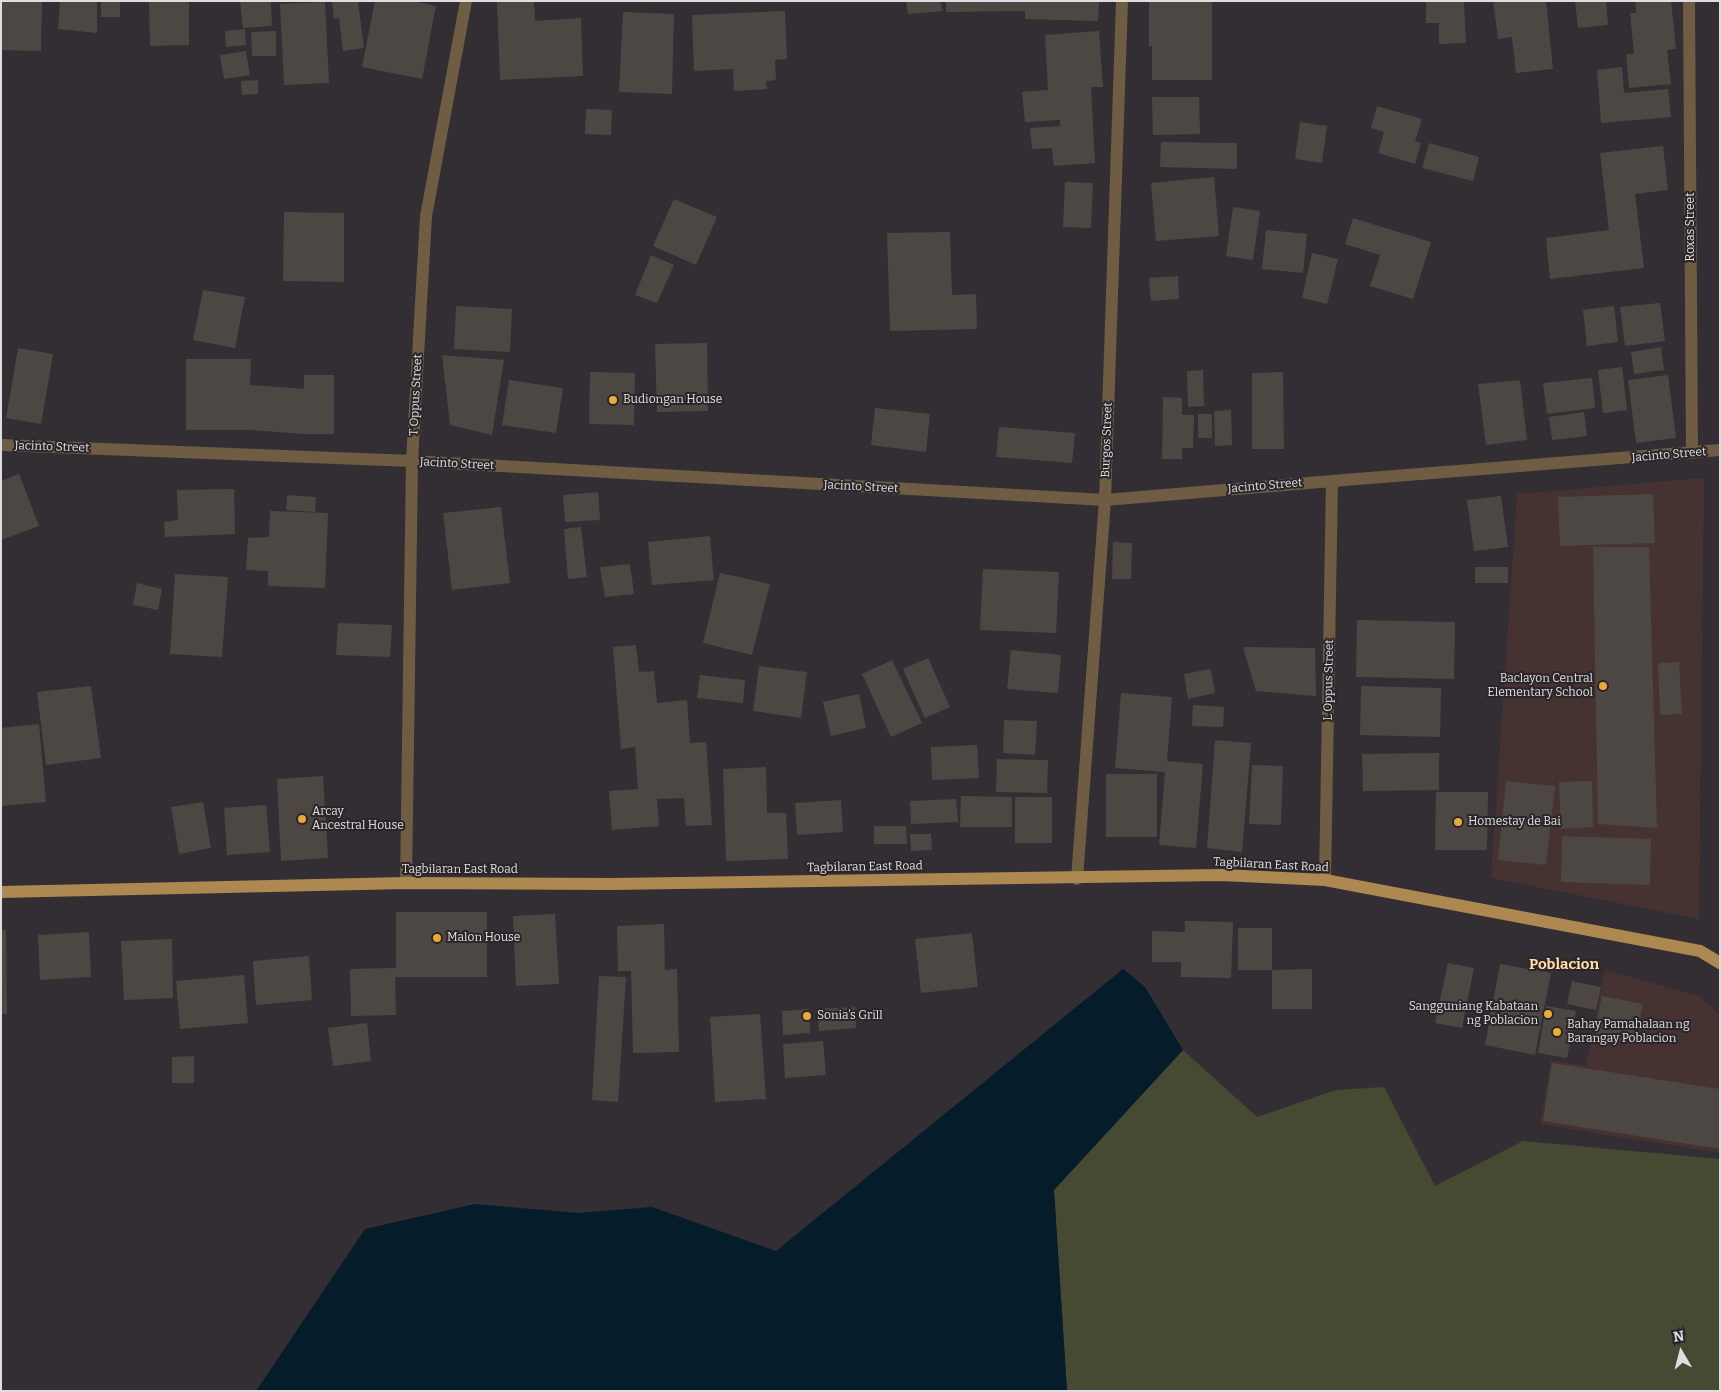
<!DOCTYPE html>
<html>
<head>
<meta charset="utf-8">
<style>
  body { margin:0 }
  #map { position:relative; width:1721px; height:1392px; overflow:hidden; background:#332e33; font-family:Bitter,serif }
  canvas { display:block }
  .frame { position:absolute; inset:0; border:2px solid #e0dde0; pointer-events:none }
  .north { position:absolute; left:1656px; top:1327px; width:50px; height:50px; -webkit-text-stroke:4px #292529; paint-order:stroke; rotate:352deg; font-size:14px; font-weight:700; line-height:20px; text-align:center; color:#e0dde0 }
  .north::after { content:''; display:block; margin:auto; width:18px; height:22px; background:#e0dde0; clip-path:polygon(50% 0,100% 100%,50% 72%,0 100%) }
</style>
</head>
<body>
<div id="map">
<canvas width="1721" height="1392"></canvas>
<div class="frame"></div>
<div class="north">N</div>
</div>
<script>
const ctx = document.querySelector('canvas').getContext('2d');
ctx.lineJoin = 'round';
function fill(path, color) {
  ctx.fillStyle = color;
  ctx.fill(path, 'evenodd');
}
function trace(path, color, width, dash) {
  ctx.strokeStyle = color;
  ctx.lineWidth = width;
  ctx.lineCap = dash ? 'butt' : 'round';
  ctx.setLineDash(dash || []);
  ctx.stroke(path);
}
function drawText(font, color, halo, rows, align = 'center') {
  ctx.font = font + ' Bitter,serif';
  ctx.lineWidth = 4;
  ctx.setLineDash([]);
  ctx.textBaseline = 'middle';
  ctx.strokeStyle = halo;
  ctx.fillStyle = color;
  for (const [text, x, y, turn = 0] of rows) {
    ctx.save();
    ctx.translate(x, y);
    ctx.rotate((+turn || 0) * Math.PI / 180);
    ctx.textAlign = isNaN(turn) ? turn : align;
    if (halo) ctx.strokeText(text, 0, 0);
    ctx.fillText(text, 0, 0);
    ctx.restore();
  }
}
const education = new Path2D(`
  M1704,478L1699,919L1491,878L1517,494Z
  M1605,970L1699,996L1720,1015V1153L1540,1124L1551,1060L1586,1066Z`);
const green = new Path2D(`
  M1183,1050L1257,1117L1336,1090L1384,1087L1435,1186L1523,1141L1720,1159V1391H1067L1054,1190Z`);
const water = new Path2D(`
  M1123,969L1145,987L1183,1050L1054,1190L1067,1391H256L365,1229L475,1204L578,1213L652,1207L776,1251Z`);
const building = new Path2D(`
  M1,1H42L41,51L1,50Z
  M60,1H97V33L58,29Z
  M101,1H120V17H101Z
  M149,1H189V45L150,46Z
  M240,1H271L272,26L243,28Z
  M332,1H358L364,48L343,51L339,18L334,19Z
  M375,1H413L436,6L422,79L362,67Z
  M497,1H534L535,21L581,18L583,76L500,80Z
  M906,1H941L942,11L908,14Z
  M946,1H1099L1098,21L1025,19V11L946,12Z
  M1149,1H1212V80H1152V46H1149Z
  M1426,1H1464L1466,43L1439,44V23H1426Z
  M1493,1H1546L1553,69L1516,73L1512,37L1498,39Z
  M1575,1H1606L1608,25L1578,28Z
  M1635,1H1671L1676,49L1667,50L1671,84L1629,88L1626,54H1634L1630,13H1636Z
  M325,2L329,83L284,85L280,4Z
  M785,11L787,59L775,60L776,80L766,81L767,89L734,91L733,69L694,71L692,15Z
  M623,12L674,14L672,94L619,92Z
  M245,29L246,45L226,47L225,31Z
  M276,31V56H252L251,32Z
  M1099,31L1103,87H1091L1095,163L1054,166L1052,148L1032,149L1030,128L1060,126V120L1025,122L1022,92L1048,90L1045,35Z
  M246,51L250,75L224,79L220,55Z
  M1622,67L1624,93L1668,89L1671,117L1601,123L1597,70Z
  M258,80V94L242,95L241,81Z
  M1152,97H1199L1200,134L1153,135Z
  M1377,106L1422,119L1415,141L1421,143L1415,164L1378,153L1384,132L1371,128Z
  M586,109L612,110L611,135L585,134Z
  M1300,122L1327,126L1322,163L1295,159Z
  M1161,142L1237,143V169L1160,167Z
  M1429,143L1479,157L1473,181L1422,168Z
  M1663,146L1668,190L1635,194L1644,268L1550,279L1546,238L1609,230L1600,153Z
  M1214,177L1219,236L1156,241L1151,183Z
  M1065,182L1093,183L1091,228L1063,227Z
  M674,199L717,217L696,265L653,246Z
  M1233,207L1260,211L1253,260L1226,256Z
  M284,212L344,213V282L283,281Z
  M1353,218L1431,242L1413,299L1370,286L1380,255L1345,244Z
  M1266,230L1307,234L1303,273L1262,269Z
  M950,232L952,295L976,294L977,329L890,331L887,233Z
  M1312,253L1338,259L1327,304L1302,298Z
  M651,255L674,265L657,303L635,295Z
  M1178,276L1179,299L1151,301L1149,278Z
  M203,290L245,297L235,348L193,340Z
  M1660,303L1665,341L1625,346L1620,307Z
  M456,306L512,309L510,352L454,349Z
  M1614,306L1618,342L1587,346L1583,310Z
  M707,343L708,411L657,412L655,344Z
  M1661,347L1664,370L1634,374L1631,352Z
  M18,348L53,354L41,424L6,418Z
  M442,355L504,360L492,435L450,425Z
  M186,359H251L250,385L304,389V375H334V434H304L251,430H186Z
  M1622,367L1627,410L1603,413L1598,370Z
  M1203,370L1204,406L1188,407L1187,371Z
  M590,372L635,373L634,425L589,424Z
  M1283,372L1284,449H1252V373Z
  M1668,375L1676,438L1636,443L1628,380Z
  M1592,378L1595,408L1547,414L1543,383Z
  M509,380L563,388L556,433L502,425Z
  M1520,380L1527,440L1486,445L1478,384Z
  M1163,397L1182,398V415H1194L1193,448H1182V459H1162Z
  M875,408L930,414L926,452L871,445Z
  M1231,410L1232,445L1215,446L1214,411Z
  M1584,412L1587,436L1552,440L1549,417Z
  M1198,414H1212V438H1198Z
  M999,427L1075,433L1072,463L996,457Z
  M19,474L39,526L1,540V481Z
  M234,489L235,534L165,537L164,522L178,520L177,490Z
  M598,492L600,520L565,522L563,495Z
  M1653,494L1655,543L1560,546L1558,497Z
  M287,495L316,497L315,512L286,510Z
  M1501,496L1508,547L1474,551L1467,500Z
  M501,507L510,583L452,590L443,513Z
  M270,511L328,513L325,588L268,586V571L246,570L248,538L269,537Z
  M581,527L587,577L568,579L564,529Z
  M710,536L714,580L652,585L648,542Z
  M1113,542L1132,543L1131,579H1112Z
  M1593,547H1649L1657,828L1598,824Z
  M630,564L634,594L605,597L600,567Z
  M1475,567H1508V583H1475Z
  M983,569L1059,572L1056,633L980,630Z
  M720,573L770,584L752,655L703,643Z
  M175,574L228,577L222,657L170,654Z
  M137,583L162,589L158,610L133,605Z
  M1357,620L1455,622L1454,679L1356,677Z
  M338,623L392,625L390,657L336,655Z
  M636,645L639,672L654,671L657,703L687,700L690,743L706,742L712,825L686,826L684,798L657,799L659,826L612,830L609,791L638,789L635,747L621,749L613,647Z
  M1243,647L1315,648L1316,696L1256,691Z
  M1011,650L1061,655L1058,693L1007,689Z
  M928,658L950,707L925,718L903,669Z
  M892,660L922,723L891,737L862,674Z
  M1679,662L1682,714L1660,715L1658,663Z
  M759,666L807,672L801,718L753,711Z
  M1211,669L1215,693L1188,699L1184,674Z
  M700,675L745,680L743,703L697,698Z
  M91,686L101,758L46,765L37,692Z
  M1361,686L1441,688L1440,737L1360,735Z
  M1121,693L1172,697L1167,761L1203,764L1196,848L1159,845L1165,772L1115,768Z
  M859,694L866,728L831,736L823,702Z
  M1193,705L1224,707L1223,727L1192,726Z
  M1004,720L1037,721L1035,755L1003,753Z
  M39,724L46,802L1,806V728Z
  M1215,740L1251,743L1242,852L1207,848Z
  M977,745L979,778L932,780L931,747Z
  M1439,753V790L1363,791L1362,754Z
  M997,759L1048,760L1047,793L996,792Z
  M1252,765L1283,766L1281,825L1249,824Z
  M766,767L767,813H786L788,859L726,861L723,769Z
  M1106,774H1157V837H1106Z
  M323,776L328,858L281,861L277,779Z
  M1506,781L1555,786L1546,865L1498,860Z
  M1592,781L1593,827L1561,829L1559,782Z
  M1436,792H1488L1487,850H1435Z
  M961,796L1012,797V827H960Z
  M1015,797H1052V843H1015Z
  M956,799L958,822L911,824L910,801Z
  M841,800L843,832L797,835L795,803Z
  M203,802L211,848L179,854L171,807Z
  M266,805L270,852L227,855L224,808Z
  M874,826H906L907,844H874Z
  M910,834H931L932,850L911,851Z
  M1562,836L1651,839L1650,885L1561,882Z
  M396,912H487V977H395L396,1015L351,1016L350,969L396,968Z
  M555,914L559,984L516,986L513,916Z
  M1185,921L1233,922L1231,978L1181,977V962H1152V931L1185,932Z
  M664,924L665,970L677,969L679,1052L633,1053L631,971H618L617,926Z
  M1238,928H1272V970H1238Z
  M1,930H6L7,1014H1Z
  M89,932L91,977L40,980L38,935Z
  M972,933L978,987L921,993L915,939Z
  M172,939L173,998L124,1000L121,941Z
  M309,956L312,1000L256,1005L253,961Z
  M1448,963L1474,968L1462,1028L1435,1023Z
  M1500,964L1551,973L1535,1055L1485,1045Z
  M1312,969V1009H1272V970Z
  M244,975L248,1023L180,1029L176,981Z
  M599,976L626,977L618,1102L592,1100Z
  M1572,981L1601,987L1596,1010L1567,1004Z
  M1602,996L1643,1004L1635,1044L1594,1037Z
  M1546,1006L1576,1011L1567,1058L1538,1053Z
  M855,1007L856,1028L819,1031L817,1009Z
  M809,1009L810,1033L783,1035L782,1011Z
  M760,1014L766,1099L715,1102L710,1017Z
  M367,1023L371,1061L333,1066L328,1028Z
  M823,1041L826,1075L785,1078L783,1044Z
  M194,1056V1083H172V1057Z
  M1552,1063L1720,1089V1149L1543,1121Z`);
const minor = new Path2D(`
  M1689,1L1692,453
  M1,445L412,461L1105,500L1332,481L1720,450
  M1077,879L1105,500L1122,1
  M1325,880L1332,481
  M406,883L412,461L426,216L466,1`);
const major = new Path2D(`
  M1,892L406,883L612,884L1222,875L1325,880L1700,951L1720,963`);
const markers = [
  [613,400,5,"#e9ab38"],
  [1603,686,5,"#e9ab38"],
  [302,819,5,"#e9ab38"],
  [1458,822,5,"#e9ab38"],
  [437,938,5,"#e9ab38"],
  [1548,1014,5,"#e9ab38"],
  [807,1016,5,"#e9ab38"],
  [1557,1032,5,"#e9ab38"]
];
const streetNames = [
  ["Roxas Street",1691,227,-90],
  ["T Oppus Street",416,395,-87],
  ["Burgos Street",1107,440,-88],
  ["Jacinto Street",52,447,2],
  ["Jacinto Street",1669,455,-5],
  ["Jacinto Street",457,464,3],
  ["Jacinto Street",1265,486,-5],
  ["Jacinto Street",861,487,3],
  ["L Oppus Street",1329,680,-89],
  ["Tagbilaran East Road",1271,865,3],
  ["Tagbilaran East Road",865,867,-1],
  ["Tagbilaran East Road",460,870]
];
const poiNames = [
  ["Budiongan House",623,400],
  ["Baclayon Central",1593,679,"right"],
  ["Elementary School",1593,693,"right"],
  ["Arcay",312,812],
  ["Ancestral House",312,826],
  ["Homestay de Bai",1468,822],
  ["Malon House",447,938],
  ["Sangguniang Kabataan",1538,1007,"right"],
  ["ng Poblacion",1538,1021,"right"],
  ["Sonia's Grill",817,1016],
  ["Bahay Pamahalaan ng",1567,1025],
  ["Barangay Poblacion",1567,1039]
];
const quarterNames = [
  ["Poblacion",1564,965]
];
fill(education, '#463231');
fill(green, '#464a33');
fill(water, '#051c2a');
fill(building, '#4d4743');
trace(minor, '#6f5d43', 12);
trace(major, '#ad8851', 12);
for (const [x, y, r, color] of markers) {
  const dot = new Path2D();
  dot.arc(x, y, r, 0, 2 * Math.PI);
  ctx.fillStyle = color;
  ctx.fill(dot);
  trace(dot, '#292529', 2);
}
drawText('12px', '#e0dde0', '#292529', streetNames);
drawText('12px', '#e0dde0', '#292529', poiNames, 'left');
drawText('bold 15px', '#ffdca5', '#292529', quarterNames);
</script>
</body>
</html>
